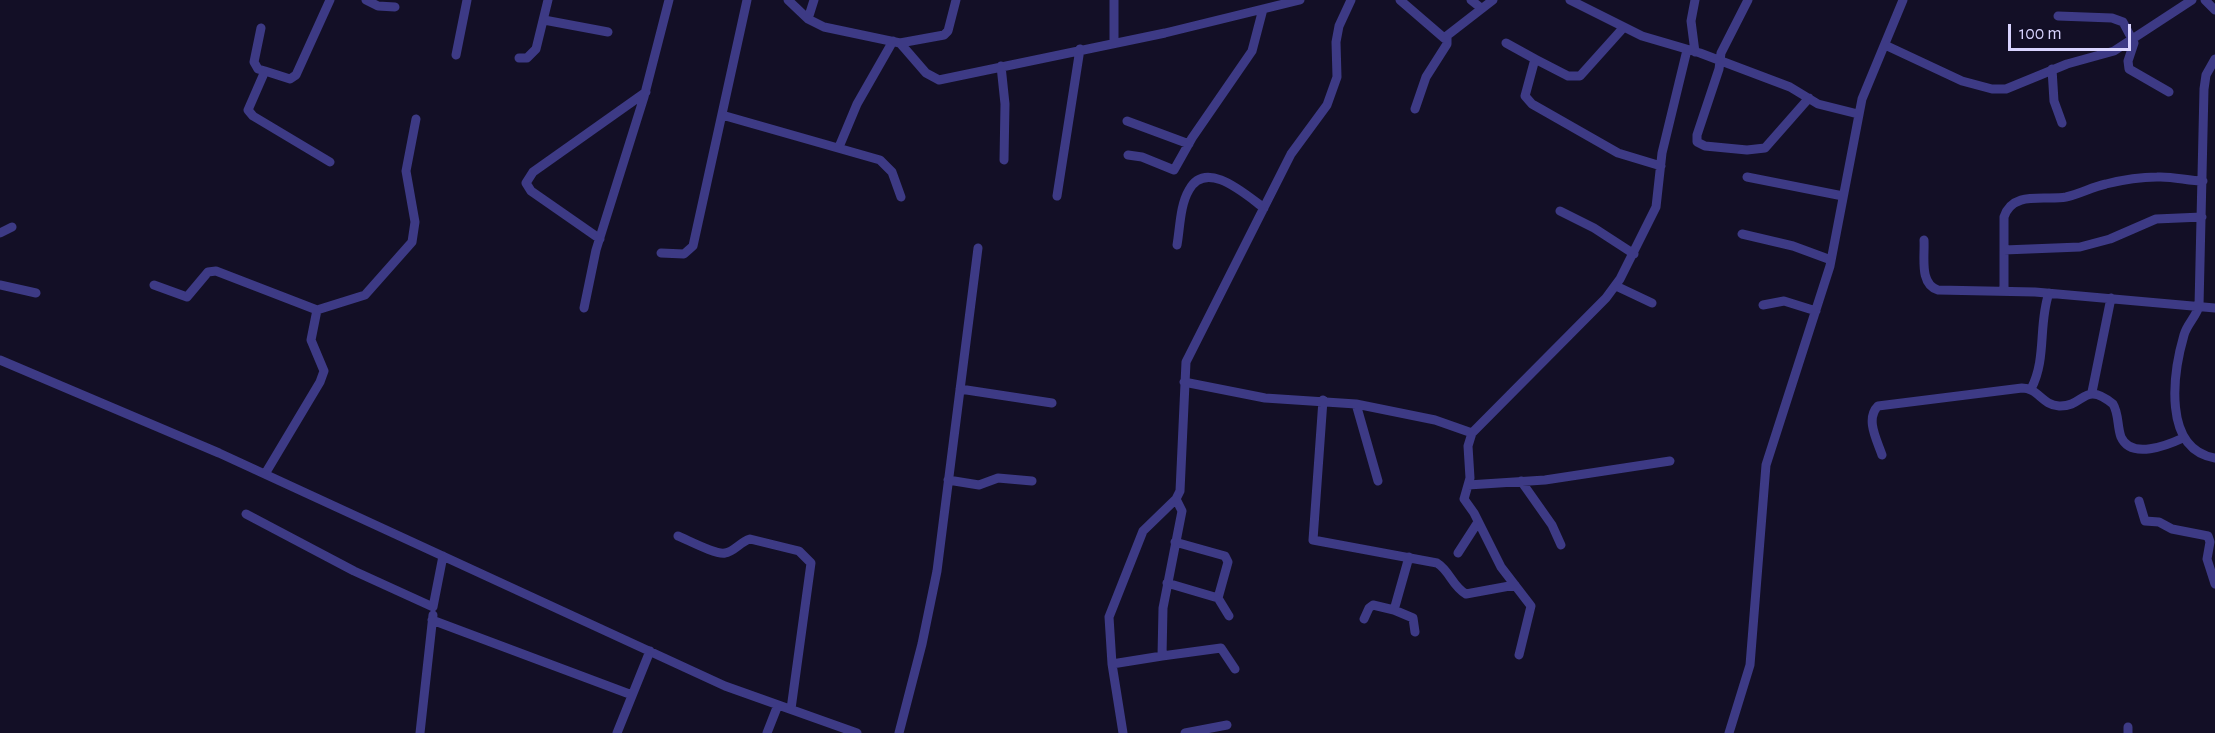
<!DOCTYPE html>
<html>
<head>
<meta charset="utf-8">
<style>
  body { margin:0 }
  #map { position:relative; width:2215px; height:733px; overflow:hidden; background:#130f26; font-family:"Alegreya Sans",sans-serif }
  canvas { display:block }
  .scale { position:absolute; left:2008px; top:24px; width:123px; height:27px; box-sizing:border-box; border:3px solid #d9d4ff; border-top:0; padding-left:8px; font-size:18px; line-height:21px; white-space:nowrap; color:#d9d4ff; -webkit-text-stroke:4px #130f26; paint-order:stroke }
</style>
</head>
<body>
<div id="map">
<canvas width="2215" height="733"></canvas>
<div class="scale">100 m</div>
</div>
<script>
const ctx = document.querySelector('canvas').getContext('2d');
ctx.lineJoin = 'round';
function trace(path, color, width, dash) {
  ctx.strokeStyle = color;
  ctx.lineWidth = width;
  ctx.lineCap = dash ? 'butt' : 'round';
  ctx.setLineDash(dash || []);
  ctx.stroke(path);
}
const street = new Path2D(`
  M366,0L378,6L395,7
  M788,0L808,19L824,27L900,43L926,73L939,80L1165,33L1300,0
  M1114,0V42
  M1400,0L1444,38L1493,0
  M1471,0L1481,8
  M1570,0L1642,36L1700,53L1790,87L1818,104L1858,114
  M1748,0L1721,53L1719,69L1697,135V142L1705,146L1747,150L1765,148L1809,98
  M2205,0L2215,10
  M2058,16L2112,18L2123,22L2134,43L2128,61L2129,69L2169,92
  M808,19L814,0
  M544,20L608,32
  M1624,27L1580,76H1568L1535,59L1525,96L1532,104L1618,153L1661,166
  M261,28L254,62L258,69L265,71
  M900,43L944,35L948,31L956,0
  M1506,43L1535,59
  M1885,45L1962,81L1992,89H2006L2067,64L2114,51L2192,0
  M1695,52L1691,21L1695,0
  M456,55L467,0
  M519,58H527L536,49L548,0
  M2215,59L2206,75L2204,89L2199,306C2196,317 2187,324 2184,335C2173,373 2162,449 2215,458
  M1001,66L1005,104L1004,160
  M2052,69L2054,101L2062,123
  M1415,109L1426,77L1447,44V36
  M722,115L880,160L892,172L901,197
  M1127,121L1189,144
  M839,147L857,104L893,41
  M1128,155L1142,157L1174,170L1192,138L1252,51L1263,9
  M330,162L253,116L248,110L265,71L290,79L296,75L330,0
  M1747,177L1843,196
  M1057,196L1080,49
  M1560,211L1594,228L1634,254
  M0,233L12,227
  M1742,234L1793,246L1831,260
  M600,239L531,191L526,183L533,172L646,92
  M1924,240C1925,257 1919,284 1938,290L2035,292L2215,308
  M1177,245C1180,228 1180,205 1189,190C1206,158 1246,195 1264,208
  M2004,250L2080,247L2110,239L2156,219L2202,217
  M661,253L684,254L693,246L747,0
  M0,285L36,293
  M154,285L187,297L208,272L216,271L317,310
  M1616,286L1652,303
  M2004,291V217C2013,190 2045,201 2066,197C2080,194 2092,187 2106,184C2122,180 2140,177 2157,177C2173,176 2188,181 2203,181
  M1763,305L1784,301L1816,311
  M584,308L596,250L644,97L669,0
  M0,360L219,453L725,686L857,733
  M1184,382L1265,398L1356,404L1435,420L1472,433L1606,298L1620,279L1656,207L1662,153L1687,50
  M960,389L1052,403
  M2031,389C2047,359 2038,324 2049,293
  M2092,392L2111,298
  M1323,400L1313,540L1437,563C1450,571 1452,586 1466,594L1515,585
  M1356,404L1378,481
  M1472,433L1468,446L1470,478L1464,499L1474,513L1501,567L1531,606L1519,655
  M1882,455C1877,440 1865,419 1878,406L2022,388C2038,388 2042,405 2059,406C2085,407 2083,380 2113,404C2119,414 2117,426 2121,437C2131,460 2168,445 2183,438
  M265,474L320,382L324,371L311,340L317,310L365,295L412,242L415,222L406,171L416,119
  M948,480L979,485L998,478L1032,481
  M1521,481L1552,525L1561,545
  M1468,485L1545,480L1670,461
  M2139,501L2145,521L2159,522L2172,529L2208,536L2210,542L2207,559L2215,584
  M246,514L354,571L433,607L443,556
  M678,536C688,540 716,555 725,553C734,552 740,542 750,539L799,551L811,563L791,709
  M1175,542L1225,556L1228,562L1218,598
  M1458,553L1478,522
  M1409,557L1394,610L1413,618L1415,632
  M1167,583L1218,598L1229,616
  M1364,619L1369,608L1373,605L1394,610
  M432,620L632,695
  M1162,656L1221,648L1235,669
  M1112,664L1162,656L1163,608L1182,511L1176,499
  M420,733L433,615
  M617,733L650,651
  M767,733L778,705
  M899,733L922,644L937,571L978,248
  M1123,733L1112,664L1109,617L1143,531L1176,499L1180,491L1186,362L1291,154L1327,105L1337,77L1336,42L1339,26L1351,0
  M1185,733L1227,725
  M1729,733L1750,665L1766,465L1830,266L1862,99L1903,0
  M2128,733V727`);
trace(street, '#3d3a85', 9);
</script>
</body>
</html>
